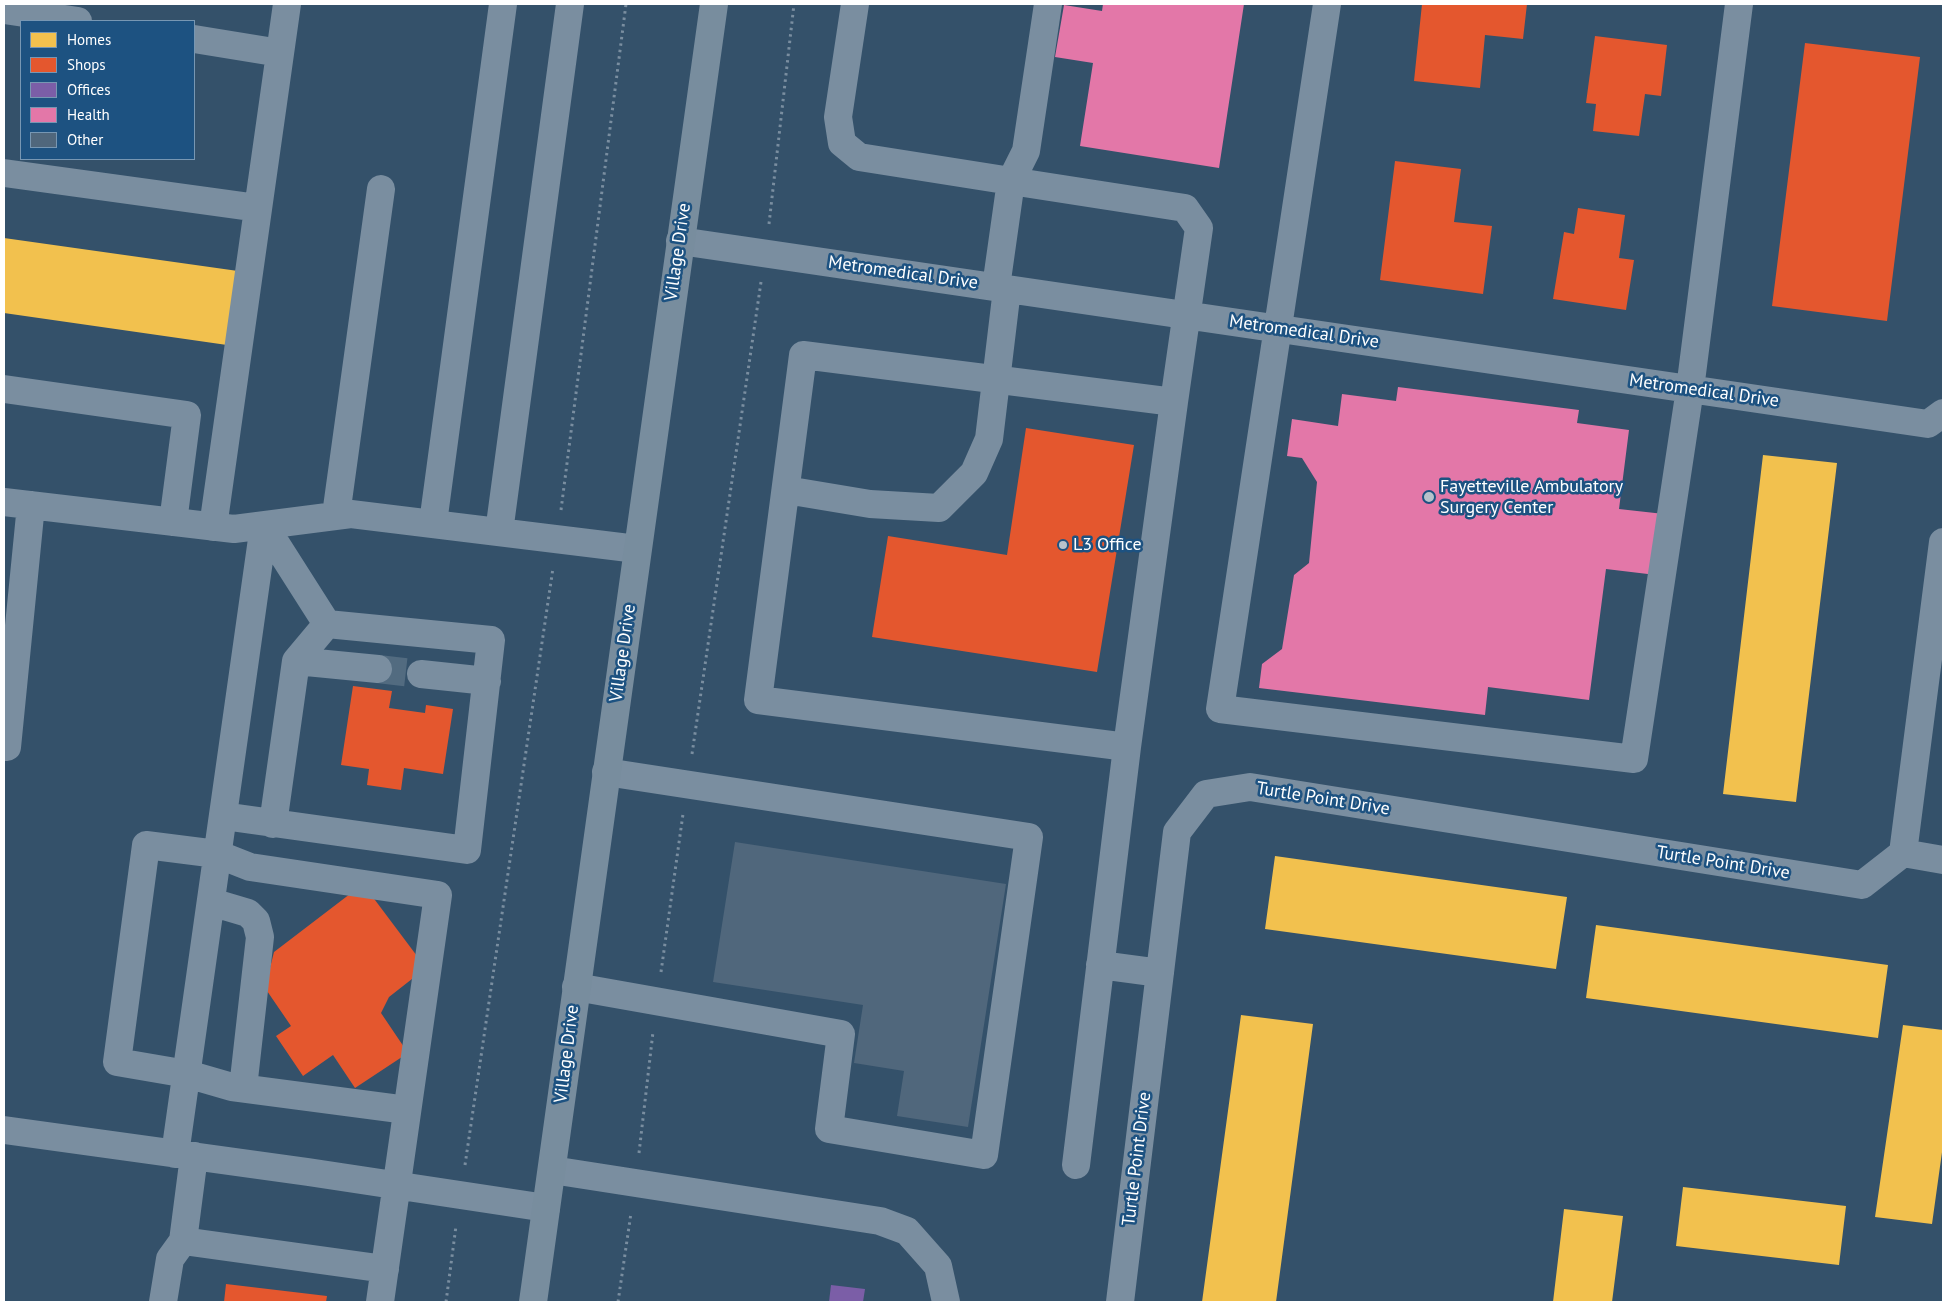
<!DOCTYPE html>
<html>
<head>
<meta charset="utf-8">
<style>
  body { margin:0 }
  #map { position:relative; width:1947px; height:1306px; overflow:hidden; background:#34516a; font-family:"PT Sans",sans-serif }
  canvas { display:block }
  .frame { position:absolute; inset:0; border:5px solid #fff; pointer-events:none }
  .legend { position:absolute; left:20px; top:20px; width:175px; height:140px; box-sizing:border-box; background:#1d5281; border:1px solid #7797b3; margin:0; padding:6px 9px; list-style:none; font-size:15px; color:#fff }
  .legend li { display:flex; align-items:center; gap:10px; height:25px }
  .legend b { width:25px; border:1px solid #7797b3 }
</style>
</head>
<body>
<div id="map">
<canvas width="1947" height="1306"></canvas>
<div class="frame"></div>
<ul class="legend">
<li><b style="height:14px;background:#f2c14e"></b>Homes</li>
<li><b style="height:14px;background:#e4572e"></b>Shops</li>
<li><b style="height:14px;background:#7b5ea7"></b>Offices</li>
<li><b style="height:14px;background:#e377a8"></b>Health</li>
<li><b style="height:14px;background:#50677c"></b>Other</li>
</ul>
</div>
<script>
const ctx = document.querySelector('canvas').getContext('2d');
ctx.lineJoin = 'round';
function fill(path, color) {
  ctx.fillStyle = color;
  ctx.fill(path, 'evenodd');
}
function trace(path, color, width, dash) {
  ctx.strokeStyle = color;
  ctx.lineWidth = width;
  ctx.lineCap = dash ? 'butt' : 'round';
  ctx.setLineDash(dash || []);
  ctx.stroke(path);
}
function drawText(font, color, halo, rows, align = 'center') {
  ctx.font = font + ' "PT Sans",sans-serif';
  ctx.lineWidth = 5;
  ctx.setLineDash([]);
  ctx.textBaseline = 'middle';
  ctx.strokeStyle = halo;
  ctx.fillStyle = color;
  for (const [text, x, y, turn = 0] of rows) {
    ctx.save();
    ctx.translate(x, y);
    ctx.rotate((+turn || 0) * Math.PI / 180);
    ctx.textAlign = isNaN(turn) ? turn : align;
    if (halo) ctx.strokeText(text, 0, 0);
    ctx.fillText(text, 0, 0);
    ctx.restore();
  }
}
const homes = new Path2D(`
  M4,238L238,271L227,345L4,313Z
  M1763,455L1837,463L1796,802L1723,794Z
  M1275,856L1567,897L1556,969L1265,929Z
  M1596,925L1888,965L1878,1038L1586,998Z
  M1241,1015L1313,1024L1276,1302H1202Z
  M1903,1025L1943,1030V1145L1932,1224L1875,1217Z
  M1683,1187L1846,1206L1839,1265L1676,1246Z
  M1564,1209L1623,1216L1612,1302H1553Z`);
const shops = new Path2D(`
  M1422,4H1527L1523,39L1485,35L1480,88L1414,81Z
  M1595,36L1667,45L1661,96L1645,94L1639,136L1593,131L1596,104L1586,103Z
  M1805,43L1920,57L1887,321L1772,306Z
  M1395,161L1461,169L1454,222L1492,226L1483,294L1380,280Z
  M1578,208L1625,215L1619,258L1634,260L1626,310L1553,299L1564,232L1574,234Z
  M1026,428L1134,445L1097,672L872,637L888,536L1007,555Z
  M353,686L392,691L389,708L425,713L426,705L453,709L443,774L404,768L401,790L367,785L369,769L341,765Z
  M363,884L426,968L389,997L381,1013L408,1053L355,1088L333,1055L303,1076L276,1036L291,1026L265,988L274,952Z
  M226,1284L327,1296L326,1302H224Z`);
const offices = new Path2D(`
  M831,1285L865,1289L863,1302H829Z`);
const health = new Path2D(`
  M1103,4H1244L1219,168L1080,146L1093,63L1055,57L1064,5L1102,11Z
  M1398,387L1579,410L1577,423L1629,430L1619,509L1664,514L1656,575L1606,569L1589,700L1488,687L1485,715L1259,688L1262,664L1282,649L1294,575L1309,563L1317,482L1302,458L1287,456L1292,419L1338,426L1342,394L1396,401Z`);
const building = new Path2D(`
  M735,842L1006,884L968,1127L897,1116L904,1071L854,1063L863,1005L713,982Z`);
const minorTunnel = new Path2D(`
  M378,669L421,674`);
const path = new Path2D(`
  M769,224L794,4
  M561,510L626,4
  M692,754L761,282
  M661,972L683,814
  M639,1153L653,1032
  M465,1165L553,568
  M446,1302L456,1226
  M618,1302L631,1213`);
const minor = new Path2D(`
  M855,4L838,117L842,143L859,157L1011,181L996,287
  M1048,4L1026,151L1011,181L1185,208L1199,228L1174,402
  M1327,4L1220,709L1634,759L1690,389L1739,4
  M4,10L78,21
  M194,39L280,53
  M4,173L258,208
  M680,241L1928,424L1943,413
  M4,389L187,415L173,522
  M786,490L870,504L939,508L974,473L989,439L1007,289
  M4,502L234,529L351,514L637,549
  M336,515L381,189
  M433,523L503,4
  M213,527L287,4
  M499,532L570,4
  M296,661L378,669
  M421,674L487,681
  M7,747L31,505
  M223,816L467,850L491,640L327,624L264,525
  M273,824L296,661L327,624
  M1903,853L1943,542
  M211,902L248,913L256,921L260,937L243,1088
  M1100,965L1160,973
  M576,987L841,1034L829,1129L984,1155L1029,837L606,772
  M4,1130L308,1172L546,1208
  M175,1154L264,525
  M1076,1165L1127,747L1174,402L803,355L758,700L1127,747
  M552,1170L880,1221L907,1231L938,1266L946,1302
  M183,1241L385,1269
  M163,1302L170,1259L183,1241L194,1156
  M380,1302L438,895L250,867L217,854L146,845L117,1062L187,1074L232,1087L407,1110
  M1120,1302L1177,832L1206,794L1250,787L1862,885L1903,853L1943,860`);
const major = new Path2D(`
  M533,1302L714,4`);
const markers = [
  [1429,497,6,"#b8c2cb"],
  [1063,545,5,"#b8c2cb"]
];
const streetNames = [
  ["Village Drive",678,252,-82],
  ["Metromedical Drive",903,273,8],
  ["Metromedical Drive",1304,332,8],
  ["Metromedical Drive",1704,391,8],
  ["Village Drive",623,653,-82],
  ["Turtle Point Drive",1323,799,9],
  ["Turtle Point Drive",1723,863,9],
  ["Village Drive",567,1054,-83],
  ["Turtle Point Drive",1137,1159,-83]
];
const poiNames = [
  ["Fayetteville Ambulatory",1440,487],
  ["Surgery Center",1440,508],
  ["L3 Office",1073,545]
];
fill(homes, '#f2c14e');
fill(shops, '#e4572e');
fill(offices, '#7b5ea7');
fill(health, '#e377a8');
fill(building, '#50677c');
trace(minorTunnel, '#526b80', 28, [28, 14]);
trace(path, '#7a8ea0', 3, [2.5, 4]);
trace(minor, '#7a8ea0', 28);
trace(major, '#788d9e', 28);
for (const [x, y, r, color] of markers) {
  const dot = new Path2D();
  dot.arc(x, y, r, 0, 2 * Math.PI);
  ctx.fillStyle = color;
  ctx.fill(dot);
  trace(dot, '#1d5281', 2);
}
drawText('18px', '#fff', '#1d5281', streetNames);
drawText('18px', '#fff', '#1d5281', poiNames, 'left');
</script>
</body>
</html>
